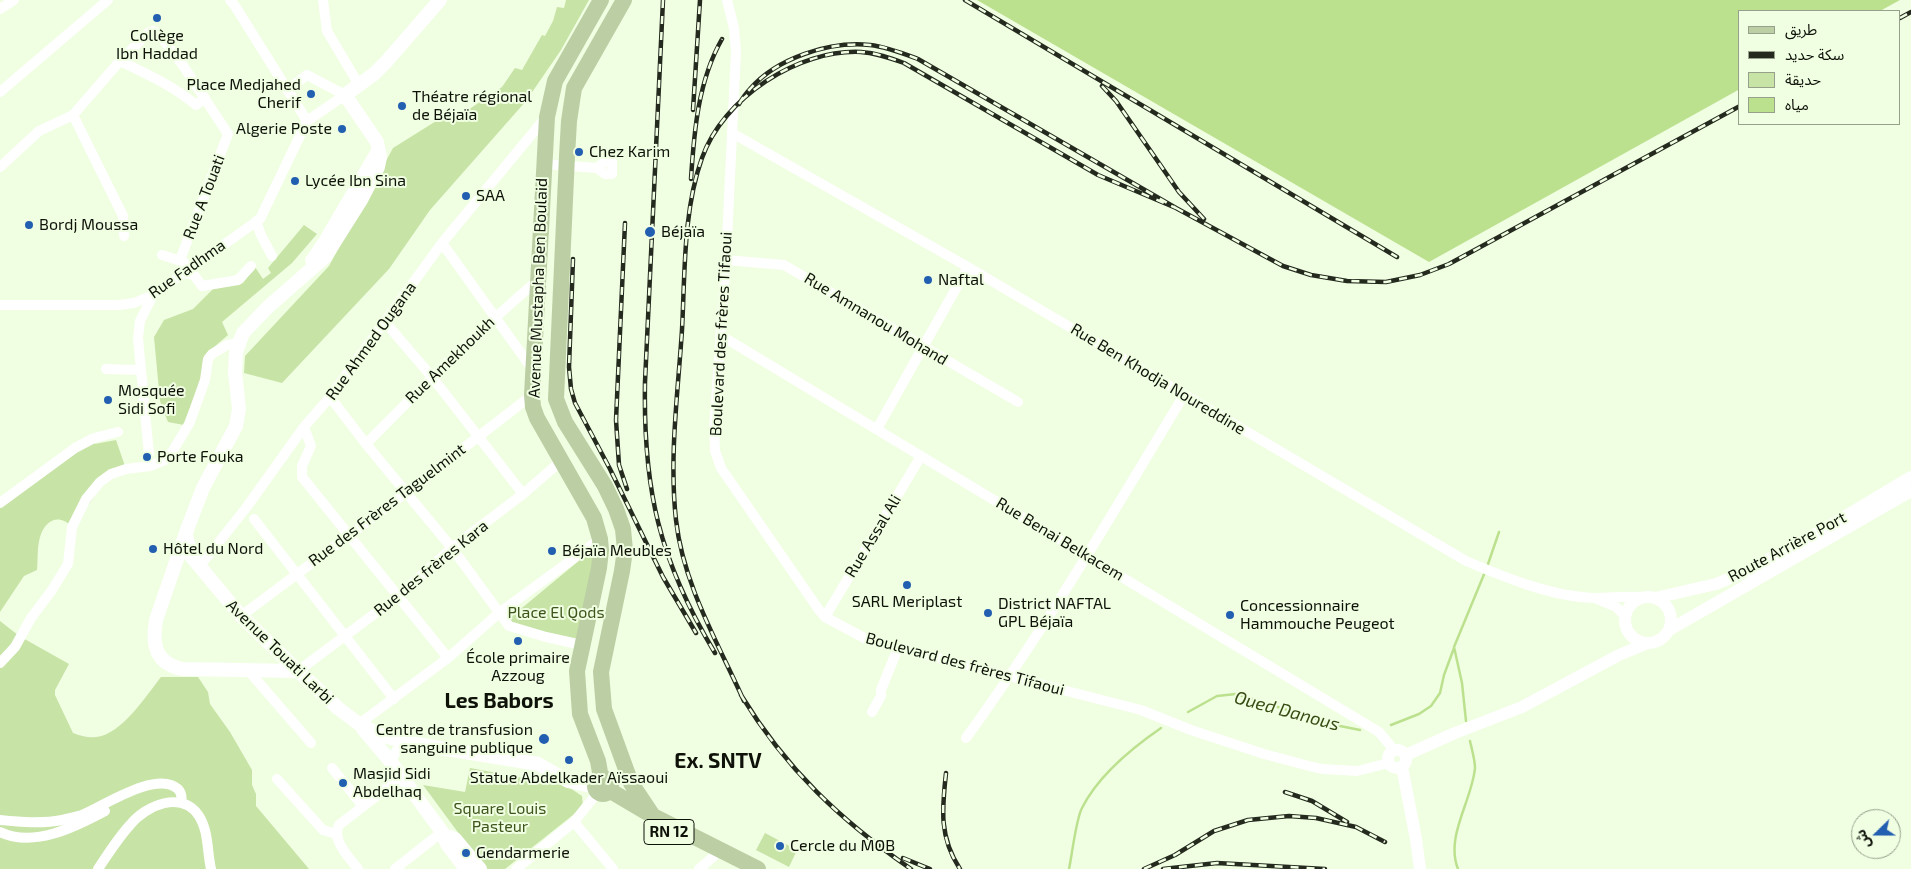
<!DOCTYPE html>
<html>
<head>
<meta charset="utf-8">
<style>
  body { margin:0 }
  #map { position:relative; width:1911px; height:869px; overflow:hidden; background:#f0fee2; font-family:"Exo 2","Noto Sans Arabic",sans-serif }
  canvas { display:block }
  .legend { position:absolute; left:1738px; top:10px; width:162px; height:115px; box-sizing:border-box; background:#f0fee2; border:1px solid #96a08b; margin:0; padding:6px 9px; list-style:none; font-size:15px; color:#0e1209 }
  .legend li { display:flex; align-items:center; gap:10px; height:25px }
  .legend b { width:25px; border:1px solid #96a08b }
  .north { position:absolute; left:1851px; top:809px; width:50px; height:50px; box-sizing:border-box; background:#f0fee2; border:1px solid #96a08b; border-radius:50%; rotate:248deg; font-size:14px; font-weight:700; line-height:20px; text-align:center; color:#0e1209 }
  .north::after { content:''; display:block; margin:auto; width:18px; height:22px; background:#225fb1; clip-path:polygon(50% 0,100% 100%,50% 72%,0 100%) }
</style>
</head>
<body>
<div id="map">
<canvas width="1911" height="869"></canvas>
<ul class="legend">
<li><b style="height:6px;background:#bccfa4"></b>طريق</li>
<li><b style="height:6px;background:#252a1f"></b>سكة حديد</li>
<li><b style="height:14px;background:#c7e3a6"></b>حديقة</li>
<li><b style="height:14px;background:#bce18e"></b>مياه</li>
</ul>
<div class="north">ش</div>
</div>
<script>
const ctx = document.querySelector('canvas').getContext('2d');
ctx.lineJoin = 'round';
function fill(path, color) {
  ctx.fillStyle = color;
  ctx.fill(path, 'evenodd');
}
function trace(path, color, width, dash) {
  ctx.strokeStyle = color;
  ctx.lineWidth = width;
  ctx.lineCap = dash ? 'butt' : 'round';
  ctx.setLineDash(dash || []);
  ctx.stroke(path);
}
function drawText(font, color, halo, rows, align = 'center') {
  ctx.font = font + ' "Exo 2",sans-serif';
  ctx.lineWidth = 4;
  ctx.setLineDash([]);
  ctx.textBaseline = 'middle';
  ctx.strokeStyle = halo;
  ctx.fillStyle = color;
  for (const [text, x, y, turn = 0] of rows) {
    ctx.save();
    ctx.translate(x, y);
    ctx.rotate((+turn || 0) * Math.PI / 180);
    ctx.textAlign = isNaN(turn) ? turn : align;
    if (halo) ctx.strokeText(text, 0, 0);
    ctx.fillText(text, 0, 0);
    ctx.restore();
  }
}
const green = new Path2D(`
  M566,0H589L561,50L526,101L430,210L389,269L282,383L244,373L245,356L329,266L393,148L449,113L457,121L463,120L468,110L502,87L515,68L522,70L542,35L545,36L553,21L557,7L564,8Z
  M304,225L317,234L292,263L222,322L228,335L206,354L202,378L184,425L168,422L160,401L154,337L164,320L193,309L213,289L243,283L255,267L263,279L271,273L268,268Z
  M94,438L95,444L116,440L126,469L111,474L72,527C59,513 45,520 40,537C37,547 38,560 37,570L24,576L0,612V503Z
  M598,545L575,647L505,622Z
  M0,621L18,635L12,645L0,658Z
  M21,637L69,664L55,690V695L73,733C81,736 88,738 96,737C121,735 146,696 161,677H198L208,692L210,704L230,732L252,770V785L256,794V806L309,869H101C120,843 144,800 181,807L180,792L156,784L81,815L0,820V663Z
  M470,768L567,786L582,796L583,807L505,869H485L423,785L465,792Z
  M156,786L176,789L181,799L147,811L98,869H0V821L59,822L123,795Z
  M765,833L797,850L789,867L756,850Z`);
const water = new Path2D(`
  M977,0H1900L1880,11H1740V89L1429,262Z`);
const stream = new Path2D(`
  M1487,567L1499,532
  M1188,712L1217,696L1236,694L1335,725L1360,730
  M1466,721L1462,683L1454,647L1485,572
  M1391,725L1419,714L1431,706L1440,693L1444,675L1454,648
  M1069,869C1072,855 1076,819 1082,808C1098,776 1132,748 1161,728
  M1458,869C1445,836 1472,801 1475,768C1475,760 1472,750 1470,741`);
const minor = new Path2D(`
  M230,0L235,6L307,121L345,95L307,75L287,90
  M323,0L327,31L359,85
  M727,0L734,28L736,52L726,260L714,428L715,451L721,468L819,610L825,617L868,640L1141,710L1191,730L1264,754L1309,766L1322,769L1357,771L1389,763
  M0,9L14,0
  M120,61C147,74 173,86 196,105L205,98
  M0,92L108,0
  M73,115L123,216L124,236
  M732,133L968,267L1466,561C1504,577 1552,597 1595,598C1610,598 1626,596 1641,597
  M604,162H612V174H605L597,168Z
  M543,164L597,168
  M0,167L39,131L73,115L120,61L148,33L153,31L157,32L182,64L228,134L180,260
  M256,221L261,235L272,256
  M442,243L533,370
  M162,255L184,262
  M726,260L784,265L1018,402
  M313,269L310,260L323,241L378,147
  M184,273L194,275L202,286L238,280L251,266
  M0,305H119L134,303L153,295L260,219L307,121
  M385,322L432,377L523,494
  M720,335L1379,732L1394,750
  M106,369L140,370
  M330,397L366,444L452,548L509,626L546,637L582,645
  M304,427L311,446L302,466V477L448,658
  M877,429L968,267
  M366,444C422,387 478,331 538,280
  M149,454L138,338L140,321L153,295
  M0,503L75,448L94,438L118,432
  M254,519L394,699
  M199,567L246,508L304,427L330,397L442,243L546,117
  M1597,599L1616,607L1625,616
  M241,616L407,492L532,395
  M825,617L921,456
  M0,663L15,647L31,618L52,590L68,564L72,527L86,499L100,482L111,474L126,469L150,466L165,460L172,452L189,424L195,408L205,380L208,359L212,354L227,345L240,342
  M247,669L311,743
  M298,671L397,597L452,548L523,494L561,461
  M872,712L881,696V690L898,648
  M359,724L448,658L499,613L600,539
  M966,738C1046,628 1114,511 1184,395
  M391,762L396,751L410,743
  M332,768L362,805
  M277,779L323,830L336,834
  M0,820C20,822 42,824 62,820C69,818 77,817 84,814C105,805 157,770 178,789C182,793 182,798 181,803
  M574,822L613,869
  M0,832C34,848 75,827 105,811
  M98,869C108,854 118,838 130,825C146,805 182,790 199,816C209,832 207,852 211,869
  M358,869C349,857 331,840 339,825L401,777
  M395,869L442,832
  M516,869L574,822L598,792
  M699,869L713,857`);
const tertiary = new Path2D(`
  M1625 620a23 23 0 1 1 46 0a23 23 0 1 1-46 0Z
  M1655,598L1716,584L1745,572L1826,528L1911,477
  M1669,630L1911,491
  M1388 759a9 9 0 1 1 18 0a9 9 0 1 1-18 0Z
  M1406,755L1455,733L1522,707L1619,655L1648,643
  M1402,767L1416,839L1420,869`);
const secondary = new Path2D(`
  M186,535L191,556L241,616L298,671L339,709L359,724L380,735L410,743L538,764L568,781L595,787
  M298,671L182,669C155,663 152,645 156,620L188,527L203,488L236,426L239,409L235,372L236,352L243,333L268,307L325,257L361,200L378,167L380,157L377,142L345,95L374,74L386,62L440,0
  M363,729L391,762L442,832L447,844L466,869
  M447,836L455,839L480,869`);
const primary = new Path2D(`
  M624,0L574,88L569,121L567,156L556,399L565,422L605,486L616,509L623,529L625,550L622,571L601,672L604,709L631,783L653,816
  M601,778L598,761L580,714L577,671L599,568L601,550L600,539L594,518L537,418L533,407L532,395L547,117L555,81L601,0
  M595 786a8 8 0 1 1 16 0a8 8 0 1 1-16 0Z
  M609,790L653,816L758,869`);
const rail = new Path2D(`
  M663,0L645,382C643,489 659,560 715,653
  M965,0L1397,257
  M1900,18L1911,12
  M1102,86L1116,101L1179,192L1204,219
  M739,104C742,99 746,93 750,89C777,58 829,41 870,45C887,47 902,53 918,59L1176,208L1098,175L904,63C890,58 876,53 861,52C798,49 723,98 702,158C683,211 685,274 682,330C678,392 669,457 676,520C683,584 718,643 744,701
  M693,110L700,0
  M691,179C694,132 698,81 722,39
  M1176,208L1283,266L1311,275L1347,281L1386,282L1420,275L1449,264L1740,106
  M625,223L616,420L619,465L627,489
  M573,259L569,367L571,389L575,403L610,469L663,577L696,633
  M741,695C786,769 840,820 911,869
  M946,773C942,809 939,837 960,869
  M1285,792L1312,801L1347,822
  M903,858L930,869
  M1144,869L1175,855L1214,831L1248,820L1289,816L1316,818L1356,827L1385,842
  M1163,869L1217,863L1325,869`);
const markers = [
  [157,18,5,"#225fb1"],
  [311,94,5,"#225fb1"],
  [402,106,5,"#225fb1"],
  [342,129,5,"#225fb1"],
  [579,152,5,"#225fb1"],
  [295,181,5,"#225fb1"],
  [466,196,5,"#225fb1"],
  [29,225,5,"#225fb1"],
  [650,232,6,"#225fb1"],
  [928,280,5,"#225fb1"],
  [108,400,5,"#225fb1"],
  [147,457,5,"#225fb1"],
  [153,549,5,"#225fb1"],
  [552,551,5,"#225fb1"],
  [907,585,5,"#225fb1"],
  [988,613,5,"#225fb1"],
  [1230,615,5,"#225fb1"],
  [518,641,5,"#225fb1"],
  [544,739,6,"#225fb1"],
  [569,760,5,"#225fb1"],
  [343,783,5,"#225fb1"],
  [780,846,5,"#225fb1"],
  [466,853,5,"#225fb1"]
];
const shields = [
  [669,832,50]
];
const shieldNames = [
  ["RN 12",669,832]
];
const poiNames = [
  ["Collège",157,36,"center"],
  ["Ibn Haddad",157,54,"center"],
  ["Place Medjahed",301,85,"right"],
  ["Cherif",301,103,"right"],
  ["Théatre régional",412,97],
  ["de Béjaïa",412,115],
  ["Algerie Poste",332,129,"right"],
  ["Chez Karim",589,152],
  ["Lycée Ibn Sina",305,181],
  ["SAA",476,196],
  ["Bordj Moussa",39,225],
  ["Béjaïa",661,232],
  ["Naftal",938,280],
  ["Mosquée",118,391],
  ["Sidi Sofi",118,409],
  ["Porte Fouka",157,457],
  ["Hôtel du Nord",163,549],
  ["Béjaïa Meubles",562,551],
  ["SARL Meriplast",907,602,"center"],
  ["District NAFTAL",998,604],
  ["GPL Béjaïa",998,622],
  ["Concessionnaire",1240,606],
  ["Hammouche Peugeot",1240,624],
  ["École primaire",518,658,"center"],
  ["Azzoug",518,676,"center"],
  ["Centre de transfusion",533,730,"right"],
  ["sanguine publique",533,748,"right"],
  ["Masjid Sidi",353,774],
  ["Abdelhaq",353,792],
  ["Statue Abdelkader Aïssaoui",569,778,"center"],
  ["Cercle du MOB",790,846],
  ["Gendarmerie",476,853]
];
const streetNames = [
  ["Rue A Touati",204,197,-69],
  ["Rue Fadhma",187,269,-35],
  ["Avenue Mustapha Ben Boulaid",538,288,-88],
  ["Rue Amnanou Mohand",876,319,31],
  ["Boulevard des frères Tifaoui",721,334,-87],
  ["Rue Ahmed Ougana",371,341,-54],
  ["Rue Amekhoukh",450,360,-44],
  ["Rue Ben Khodja Noureddine",1158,379,31],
  ["Rue des Frères Taguelmint",387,505,-37],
  ["Rue Assal Ali",873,536,-59],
  ["Rue Benai Belkacem",1060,539,31],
  ["Route Arrière Port",1787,547,-28],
  ["Rue des frères Kara",431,568,-39],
  ["Avenue Touati Larbi",280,652,44],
  ["Boulevard des frères Tifaoui",965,664,15]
];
const parkNames = [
  ["Place El Qods",556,613],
  ["Square Louis",500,809],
  ["Pasteur",500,827]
];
const waterNames = [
  ["Oued Danous",1287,711,15]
];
const districtNames = [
  ["Les Babors",499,701],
  ["Ex. SNTV",718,761]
];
fill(green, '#c7e3a6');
fill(water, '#bce18e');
trace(stream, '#bce18e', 2.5);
trace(minor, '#fff', 10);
trace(tertiary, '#fff', 12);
trace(secondary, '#fff', 14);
trace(primary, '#bccfa4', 16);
trace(rail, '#252a1f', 4.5);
trace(rail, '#f0fee2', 2.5, [8]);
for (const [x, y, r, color] of markers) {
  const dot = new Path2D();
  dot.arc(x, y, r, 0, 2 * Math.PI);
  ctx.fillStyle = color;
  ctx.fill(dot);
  trace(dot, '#f0fee2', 2);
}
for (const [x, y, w] of shields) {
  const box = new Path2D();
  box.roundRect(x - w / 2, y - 12.5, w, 25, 4);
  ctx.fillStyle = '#f0fee2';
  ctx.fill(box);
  trace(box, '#0e1209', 1);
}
drawText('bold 15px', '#0e1209', null, shieldNames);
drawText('16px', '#0e1209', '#f0fee2', poiNames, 'left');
drawText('16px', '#0e1209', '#f0fee2', streetNames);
drawText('16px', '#3d541b', '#f0fee2', parkNames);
drawText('italic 18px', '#364c12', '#f0fee2', waterNames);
drawText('bold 21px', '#0e1209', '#f0fee2', districtNames);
</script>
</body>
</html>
